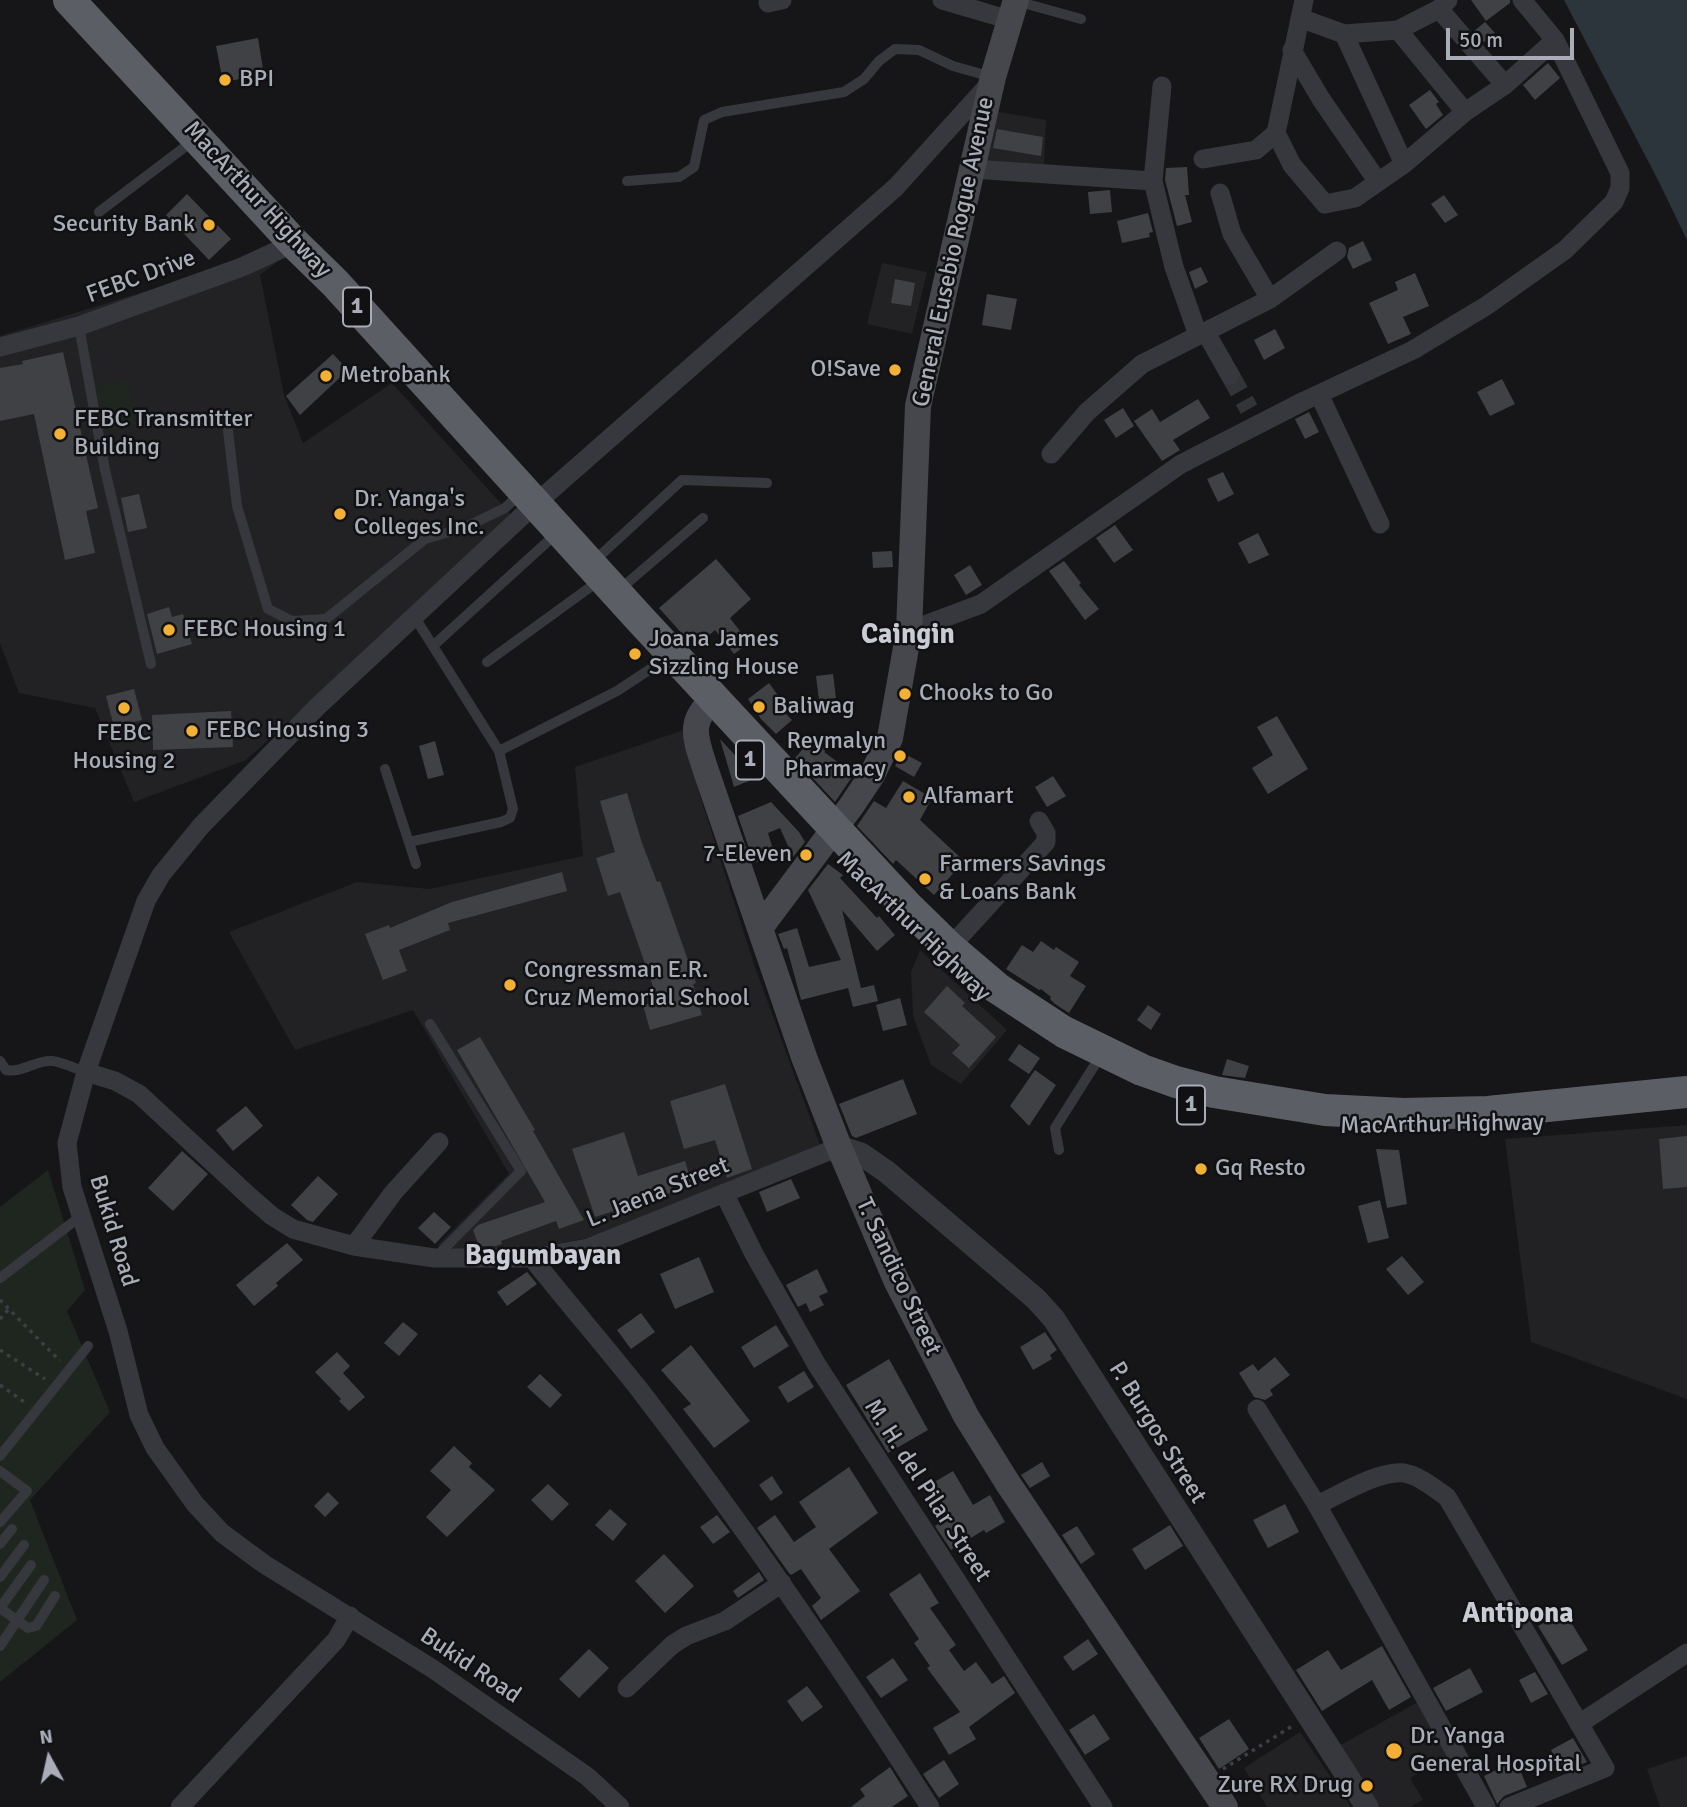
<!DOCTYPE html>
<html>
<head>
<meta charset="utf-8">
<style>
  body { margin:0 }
  #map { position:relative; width:1687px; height:1807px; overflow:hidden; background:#161618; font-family:Signika,sans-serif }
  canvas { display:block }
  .north { position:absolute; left:14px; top:1723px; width:70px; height:70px; -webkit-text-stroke:5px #111113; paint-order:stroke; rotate:352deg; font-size:19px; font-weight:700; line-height:28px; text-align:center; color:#a8adb8 }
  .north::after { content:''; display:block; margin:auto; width:24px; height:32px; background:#a8adb8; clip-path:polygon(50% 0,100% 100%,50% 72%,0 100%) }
  .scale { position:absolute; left:1446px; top:28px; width:128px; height:32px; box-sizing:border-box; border:4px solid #a8adb8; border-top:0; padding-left:9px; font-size:21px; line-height:24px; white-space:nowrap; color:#a8adb8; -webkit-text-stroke:5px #111113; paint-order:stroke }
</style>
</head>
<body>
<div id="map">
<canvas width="1687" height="1807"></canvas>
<div class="north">N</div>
<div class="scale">50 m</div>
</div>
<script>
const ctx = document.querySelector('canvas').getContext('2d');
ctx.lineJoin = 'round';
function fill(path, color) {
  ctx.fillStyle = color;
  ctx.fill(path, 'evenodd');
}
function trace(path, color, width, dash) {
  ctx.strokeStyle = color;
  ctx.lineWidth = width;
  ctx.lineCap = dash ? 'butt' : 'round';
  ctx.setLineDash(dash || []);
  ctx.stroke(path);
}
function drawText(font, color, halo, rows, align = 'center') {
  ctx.font = font + ' Signika,sans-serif';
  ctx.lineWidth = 5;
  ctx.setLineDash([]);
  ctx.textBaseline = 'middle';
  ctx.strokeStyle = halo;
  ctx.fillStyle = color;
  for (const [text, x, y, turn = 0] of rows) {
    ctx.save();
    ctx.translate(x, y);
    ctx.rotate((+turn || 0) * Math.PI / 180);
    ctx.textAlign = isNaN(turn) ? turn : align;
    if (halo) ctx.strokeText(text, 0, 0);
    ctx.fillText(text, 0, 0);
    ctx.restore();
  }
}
const built = new Path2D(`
  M993,111L1046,120L1044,167L980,163Z
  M263,248L276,263L260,275L284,395L303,443L392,383L515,519L246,760L134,802L95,708L19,693L0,643V336L250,259Z
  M882,263L927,272L912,334L867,324Z
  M684,730L700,796L754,964L820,1145L588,1238L495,1255L437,1246L509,1174L413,1010L295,1050L229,932L357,882L430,889L583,856L575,767Z
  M920,950L1007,1030L961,1084L931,1065L913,1016L911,972Z
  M1687,1125V1399L1531,1342L1505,1139Z
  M1418,1702L1449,1756L1410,1778L1423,1800L1410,1807H1373L1339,1746Z
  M1300,1732L1351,1807H1267L1244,1768Z
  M1687,1756V1807H1660L1647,1769Z`);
const green = new Path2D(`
  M127,380L137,424L105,431L96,386Z
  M48,1170L85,1290L67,1311L110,1412L30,1500L77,1620L0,1682V1207Z`);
const water = new Path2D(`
  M1564,0H1687V240L1658,180Z`);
const building = new Path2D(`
  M1471,0H1510V3L1486,21Z
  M1485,22L1495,33L1484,42L1474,31Z
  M258,38L264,75L223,82L216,46Z
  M1548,63L1560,78L1535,100L1523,85Z
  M1430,90L1439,102L1436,104L1443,115L1426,129L1409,105Z
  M997,129L1043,137L1041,156L993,148Z
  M1187,167L1189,195H1185L1192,222L1177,226L1165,180L1166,168Z
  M1110,190L1112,212L1090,214L1088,192Z
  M187,194L231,239L209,260L166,215Z
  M1444,195L1458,215L1445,223L1431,204Z
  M1148,213L1153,232L1149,233L1150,237L1122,243L1117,221Z
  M1363,241L1372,260L1353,269L1347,257L1349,248Z
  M1201,267L1208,282L1195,289L1189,272Z
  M1415,273L1429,306L1403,317L1411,334L1388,344L1369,303L1398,290L1395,282Z
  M895,279L915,283L911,306L891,303Z
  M987,294L1017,299L1011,330L982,325Z
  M1275,329L1285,348L1264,360L1254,340Z
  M63,352L98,508L86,511L95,553L65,560L34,414L0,421V368L23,364L22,361Z
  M333,354L348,370L300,415L286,396Z
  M1502,379L1515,404L1490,416L1477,392Z
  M1198,399L1210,418L1173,440L1180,450L1162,461L1134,421L1152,409L1160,422Z
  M1123,408L1134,426L1116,438L1104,420Z
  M1309,412L1319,432L1305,439L1295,419Z
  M1223,472L1234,494L1218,502L1207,479Z
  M139,494L147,528L128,532L121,498Z
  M1115,525L1133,550L1114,563L1096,538Z
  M1258,533L1269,555L1249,564L1238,543Z
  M892,551L893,567L873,568L872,552Z
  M716,559L751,599L730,618L749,643L734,654L715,630L695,648L659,608Z
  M1064,561L1081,583L1079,585L1099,609L1085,620L1049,571Z
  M970,565L982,585L966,595L954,575Z
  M169,607L172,617L183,614L192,644L157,654L147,614Z
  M833,674L836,698L819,700L816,676Z
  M769,683L780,698L774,702L792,720L776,734L761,719L748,699Z
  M134,689L142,720L114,727L106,696Z
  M231,711L233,747L153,750L152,715Z
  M1277,716L1308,769L1268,794L1252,768L1273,755L1257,727Z
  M813,737L827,749L824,752L854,774L835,802L808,773L809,771L795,758Z
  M720,739L756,778L734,787Z
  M435,741L444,775L428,779L419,746Z
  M903,753L922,763L914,777L895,766Z
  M1053,776L1066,796L1047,807L1035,787Z
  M903,781L932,798L920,820L964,861L934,895L896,860L893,864L857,826L874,801L886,808Z
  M627,793L642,843L657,882L660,881L696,983L693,984L702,1015L650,1030L643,1005L658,1001L620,892L608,896L596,858L615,852L600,801Z
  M771,802L799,832L805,842L793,857L780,828L768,833L775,856L754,863L738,816Z
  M828,864L843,875L840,878L877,918L879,916L895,935L877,951L842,910L861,988L874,985L878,1001L853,1007L848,988L801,1000L787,948L784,949L778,934L797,928L809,967L841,960L808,890Z
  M562,872L567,891L448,923L450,930L399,950L407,971L383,980L365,934L389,925L390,928L452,902Z
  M1041,941L1054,950L1056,947L1079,962L1070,976L1086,986L1069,1013L1055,1004L1050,999L1051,997L1041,989L1039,990L1006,969L1022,945L1033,952Z
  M947,986L965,1003L962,1006L996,1037L969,1068L952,1053L960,1045L924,1012Z
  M900,998L907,1025L883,1031L876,1005Z
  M1148,1005L1161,1014L1151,1030L1137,1020Z
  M480,1037L535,1130L533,1131L584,1220L559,1229L556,1221L501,1241L502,1244L496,1246H479L473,1230L478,1225L545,1202L457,1050Z
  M1019,1044L1040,1058L1029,1074L1008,1060Z
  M1227,1059L1249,1066L1245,1078L1222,1075Z
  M1035,1070L1056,1085L1029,1126L1010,1106Z
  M903,1079L917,1114L856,1138L852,1136L839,1104Z
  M725,1084L752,1169L727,1178L715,1140L684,1149L670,1101Z
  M246,1106L263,1126L233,1151L216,1130Z
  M624,1132L638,1176L685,1161L693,1186L595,1217L572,1149Z
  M1687,1136V1187L1663,1189L1659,1139Z
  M1376,1149L1399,1150L1407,1204L1387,1208Z
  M182,1151L208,1174L173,1211L148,1188Z
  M318,1176L338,1194L313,1222L307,1220L291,1205Z
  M791,1179L800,1198L767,1212L759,1192Z
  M1380,1200L1389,1238L1368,1243L1358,1206Z
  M434,1212L451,1227L435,1244L418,1228Z
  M287,1243L303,1260L276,1283L278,1286L254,1306L236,1285Z
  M1402,1256L1424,1282L1408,1295L1386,1269Z
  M699,1257L714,1292L675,1309L660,1274Z
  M817,1269L828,1292L819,1296L824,1305L810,1312L806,1303L798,1307L786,1285Z
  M527,1272L537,1284L507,1306L497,1292Z
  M641,1313L655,1332L631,1349L617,1330Z
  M403,1322L418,1334L399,1356L384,1343Z
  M776,1325L789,1346L754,1368L741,1347Z
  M1045,1332L1057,1350L1050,1355L1052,1359L1033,1370L1020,1347Z
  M691,1345L750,1421L714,1448L683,1409L691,1404L661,1370Z
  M337,1352L350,1366L343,1373L365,1397L349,1411L339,1401L341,1399L315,1372Z
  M1275,1357L1290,1375L1270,1390L1273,1395L1265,1400L1254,1397L1239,1373L1253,1364L1258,1371Z
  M889,1359L928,1430L888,1453L846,1385Z
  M804,1371L814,1387L788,1403L778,1387Z
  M540,1374L562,1395L550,1408L527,1387Z
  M454,1446L472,1463L469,1467L495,1490L447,1537L426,1517L451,1490L430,1471Z
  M1042,1462L1050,1476L1030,1488L1021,1475Z
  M849,1467L878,1513L829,1549L860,1591L821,1620L812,1606L821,1598L801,1569L791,1575L789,1573L757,1528L775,1515L794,1542L816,1527L799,1502Z
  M953,1471L973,1505L990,1495L1005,1522L986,1533L984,1530L951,1550L935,1526L951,1516L931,1484Z
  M772,1476L783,1493L771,1501L759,1485Z
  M548,1484L569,1504L552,1521L531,1500Z
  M328,1492L339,1503L325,1517L314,1506Z
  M1285,1504L1299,1532L1268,1548L1253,1520Z
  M610,1509L627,1524L613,1541L595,1525Z
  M717,1515L730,1532L713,1544L700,1527Z
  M1170,1525L1183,1546L1145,1570L1132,1549Z
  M1077,1526L1095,1554L1081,1564L1062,1535Z
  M664,1554L694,1586L665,1613L635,1581Z
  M759,1572L764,1580L738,1598L733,1591Z
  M920,1573L939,1603L930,1608L956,1645L949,1650L964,1671L976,1662L992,1684L1004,1676L1015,1693L969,1727L976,1739L949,1755L933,1728L960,1712L927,1668L930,1666L914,1643L919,1639L889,1594Z
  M1564,1611L1588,1650L1562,1665L1538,1626Z
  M1088,1639L1098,1654L1073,1671L1063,1657Z
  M1382,1646L1411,1697L1389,1710L1372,1680L1322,1711L1296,1670L1328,1650L1341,1670Z
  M589,1649L609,1668L579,1698L559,1679Z
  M893,1658L908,1680L881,1698L866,1677Z
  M1470,1668L1483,1692L1446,1711L1433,1688Z
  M1535,1672L1548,1694L1531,1703L1519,1680Z
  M807,1686L823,1707L802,1722L787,1701Z
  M1094,1714L1110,1739L1085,1755L1069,1730Z
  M1229,1719L1249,1749L1219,1769L1199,1738Z
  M1573,1738L1587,1762L1563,1772L1551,1750Z
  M944,1760L959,1784L939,1798L923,1774Z
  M1516,1760L1527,1787L1504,1796L1497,1804L1484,1776Z
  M890,1767L908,1796L892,1807H851L865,1796L860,1789Z`);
const minorTunnel = new Path2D(`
  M1230,375L1249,409`);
const path = new Path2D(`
  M0,1300L60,1361
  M0,1319L8,1310
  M0,1350L45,1379
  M0,1385L27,1404
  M1223,1769L1294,1725`);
const service = new Path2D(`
  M1016,1L1081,19
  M627,181L679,177L694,167L704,120L722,112L844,92L864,79L879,61L895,49L919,50L953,66L992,77
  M99,212L194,140
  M79,326L105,470L151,664
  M228,431L237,506L268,609L292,621L326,619L425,539L464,528L505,508L520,494
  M593,562L682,480L767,483
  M618,591L703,518
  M434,645L557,533
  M487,662L600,580
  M499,751L617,691L661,662
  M385,769L416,864
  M409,842L501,822L510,818L513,809L499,751L414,616
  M430,1024L521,1171L435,1258
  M0,1061L6,1070C23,1073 35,1060 52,1061C63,1062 76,1069 86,1072
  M1059,1150L1055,1128L1101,1055
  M0,1278L81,1216
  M0,1456L88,1346
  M0,1471L27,1491L0,1522
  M0,1544L12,1529
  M0,1577L24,1545
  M0,1608L28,1628L36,1626L55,1596
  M0,1608L31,1565
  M0,1646L44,1580`);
const minor = new Path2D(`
  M942,0L1010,20
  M1304,0L1276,133L1292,165L1325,204L1355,198L1404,164L1465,112L1505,85L1555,40L1522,0
  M768,3L782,0
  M1439,9L1505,85
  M1300,18L1344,34
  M1398,30L1465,112
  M1292,50L1321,99L1378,182
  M1203,159L1256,150L1276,133
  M1404,164L1344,34L1398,30L1439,9L1448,0
  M972,169L1153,181L1174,267L1198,335
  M1153,181L1162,86
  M1220,193L1232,234L1270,299
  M1205,331L1230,375
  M0,347L79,326L242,267L294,243
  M1319,394L1380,524
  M1051,454L1087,412L1142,364L1270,299L1337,251
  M909,631L981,604L1181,464L1304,401L1413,350L1486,306L1565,250L1614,202L1620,188V173L1555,40
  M942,956L1046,842V833L1039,821
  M86,1072L115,1081L139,1094L250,1197L272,1216L293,1229L354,1246L434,1258H532L588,1248L839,1147
  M724,1193L754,1254L817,1365L1103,1807
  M354,1246L393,1193L439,1142
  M532,1258C567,1302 604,1345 639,1389C743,1524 839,1664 930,1807
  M1257,1409L1317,1505L1486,1807
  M1317,1505C1339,1495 1379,1470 1404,1473C1420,1476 1434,1488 1447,1497L1605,1768L1509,1807
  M627,1688L672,1645L686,1636L725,1621L782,1583
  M1579,1724L1687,1653
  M180,1807L336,1640L350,1616
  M620,1807L588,1777L433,1669L264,1564L222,1533L195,1504L155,1448L139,1415L118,1331L72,1187L67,1143L86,1072L146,901L161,875L201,826L317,707L535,504L896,187L991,82`);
const tertiary = new Path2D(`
  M839,1147L861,1154L887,1172L1036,1299L1054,1319L1367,1807`);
const secondary = new Path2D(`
  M715,698C686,722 696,739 706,771L804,1057L839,1147L896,1280L966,1416L1007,1482L1225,1807
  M760,928L852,805L872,775L890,738L909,631L918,406L993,77L1016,0`);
const trunk = new Path2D(`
  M69,0L294,243L335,283L640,619L907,906L950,948L997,988L1064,1032L1142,1070L1176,1082L1214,1092L1325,1110L1404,1114L1488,1112L1687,1092`);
const markers = [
  [225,80,7,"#f2b134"],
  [209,225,7,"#f2b134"],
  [895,370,7,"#f2b134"],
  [326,376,7,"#f2b134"],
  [60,434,7,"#f2b134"],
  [340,514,7,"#f2b134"],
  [169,630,7,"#f2b134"],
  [635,654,7,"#f2b134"],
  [905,694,7,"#f2b134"],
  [759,707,7,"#f2b134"],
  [124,708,7,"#f2b134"],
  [192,731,7,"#f2b134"],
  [900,756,7,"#f2b134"],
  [909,797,7,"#f2b134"],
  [806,855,7,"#f2b134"],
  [925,879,7,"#f2b134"],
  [510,985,7,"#f2b134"],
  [1201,1169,7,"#f2b134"],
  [1394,1751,9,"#f2b134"],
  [1367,1786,7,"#f2b134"]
];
const shields = [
  [357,307,28],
  [750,760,28],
  [1191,1105,28]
];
const shieldNames = [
  ["1",357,307],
  ["1",750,760],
  ["1",1191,1105]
];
const poiNames = [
  ["BPI",239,80],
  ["Security Bank",195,225,"right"],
  ["O!Save",881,370,"right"],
  ["Metrobank",340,376],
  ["FEBC Transmitter",74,420],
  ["Building",74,448],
  ["Dr. Yanga's",354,500],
  ["Colleges Inc.",354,528],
  ["FEBC Housing 1",183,630],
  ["Joana James",649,640],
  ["Sizzling House",649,668],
  ["Chooks to Go",919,694],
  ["Baliwag",773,707],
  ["FEBC Housing 3",206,731],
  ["FEBC",124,734,"center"],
  ["Housing 2",124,762,"center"],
  ["Reymalyn",886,742,"right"],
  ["Pharmacy",886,770,"right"],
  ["Alfamart",923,797],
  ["7-Eleven",792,855,"right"],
  ["Farmers Savings",939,865],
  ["& Loans Bank",939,893],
  ["Congressman E.R.",524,971],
  ["Cruz Memorial School",524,999],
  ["Gq Resto",1215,1169],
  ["Dr. Yanga",1410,1737],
  ["General Hospital",1410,1765],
  ["Zure RX Drug",1353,1786,"right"]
];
const streetNames = [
  ["MacArthur Highway",257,200,47],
  ["General Eusebio Rogue Avenue",954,252,-78],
  ["FEBC Drive",141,277,-20],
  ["MacArthur Highway",913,927,44],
  ["MacArthur Highway",1442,1125,-1],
  ["L. Jaena Street",658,1193,-22],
  ["Bukid Road",113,1231,73],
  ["T. Sandico Street",898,1277,65],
  ["P. Burgos Street",1157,1433,58],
  ["M. H. del Pilar Street",927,1491,57],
  ["Bukid Road",470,1666,34]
];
const quarterNames = [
  ["Caingin",908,636],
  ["Bagumbayan",543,1257],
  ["Antipona",1518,1615]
];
fill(built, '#222225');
fill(green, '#1e261f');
fill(water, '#2c353c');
fill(building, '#404145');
trace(minorTunnel, '#333438', 19, [19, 10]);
trace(path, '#3d3f44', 3.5, [3.5, 5]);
trace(service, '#37383d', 10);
trace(minor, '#37383d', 19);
trace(tertiary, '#37383d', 23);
trace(secondary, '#45474d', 26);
trace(trunk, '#5b5e65', 32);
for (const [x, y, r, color] of markers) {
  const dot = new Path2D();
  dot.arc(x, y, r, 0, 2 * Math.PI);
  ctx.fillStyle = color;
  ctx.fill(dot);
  trace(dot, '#111113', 2.5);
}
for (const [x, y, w] of shields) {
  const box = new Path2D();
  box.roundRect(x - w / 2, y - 19.5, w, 39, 5);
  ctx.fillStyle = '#111113';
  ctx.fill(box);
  trace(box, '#a8adb8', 2);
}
drawText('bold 23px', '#a8adb8', null, shieldNames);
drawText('24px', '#a8adb8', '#111113', poiNames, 'left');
drawText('24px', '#a8adb8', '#111113', streetNames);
drawText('bold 28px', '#c9ccd4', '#111113', quarterNames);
</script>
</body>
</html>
